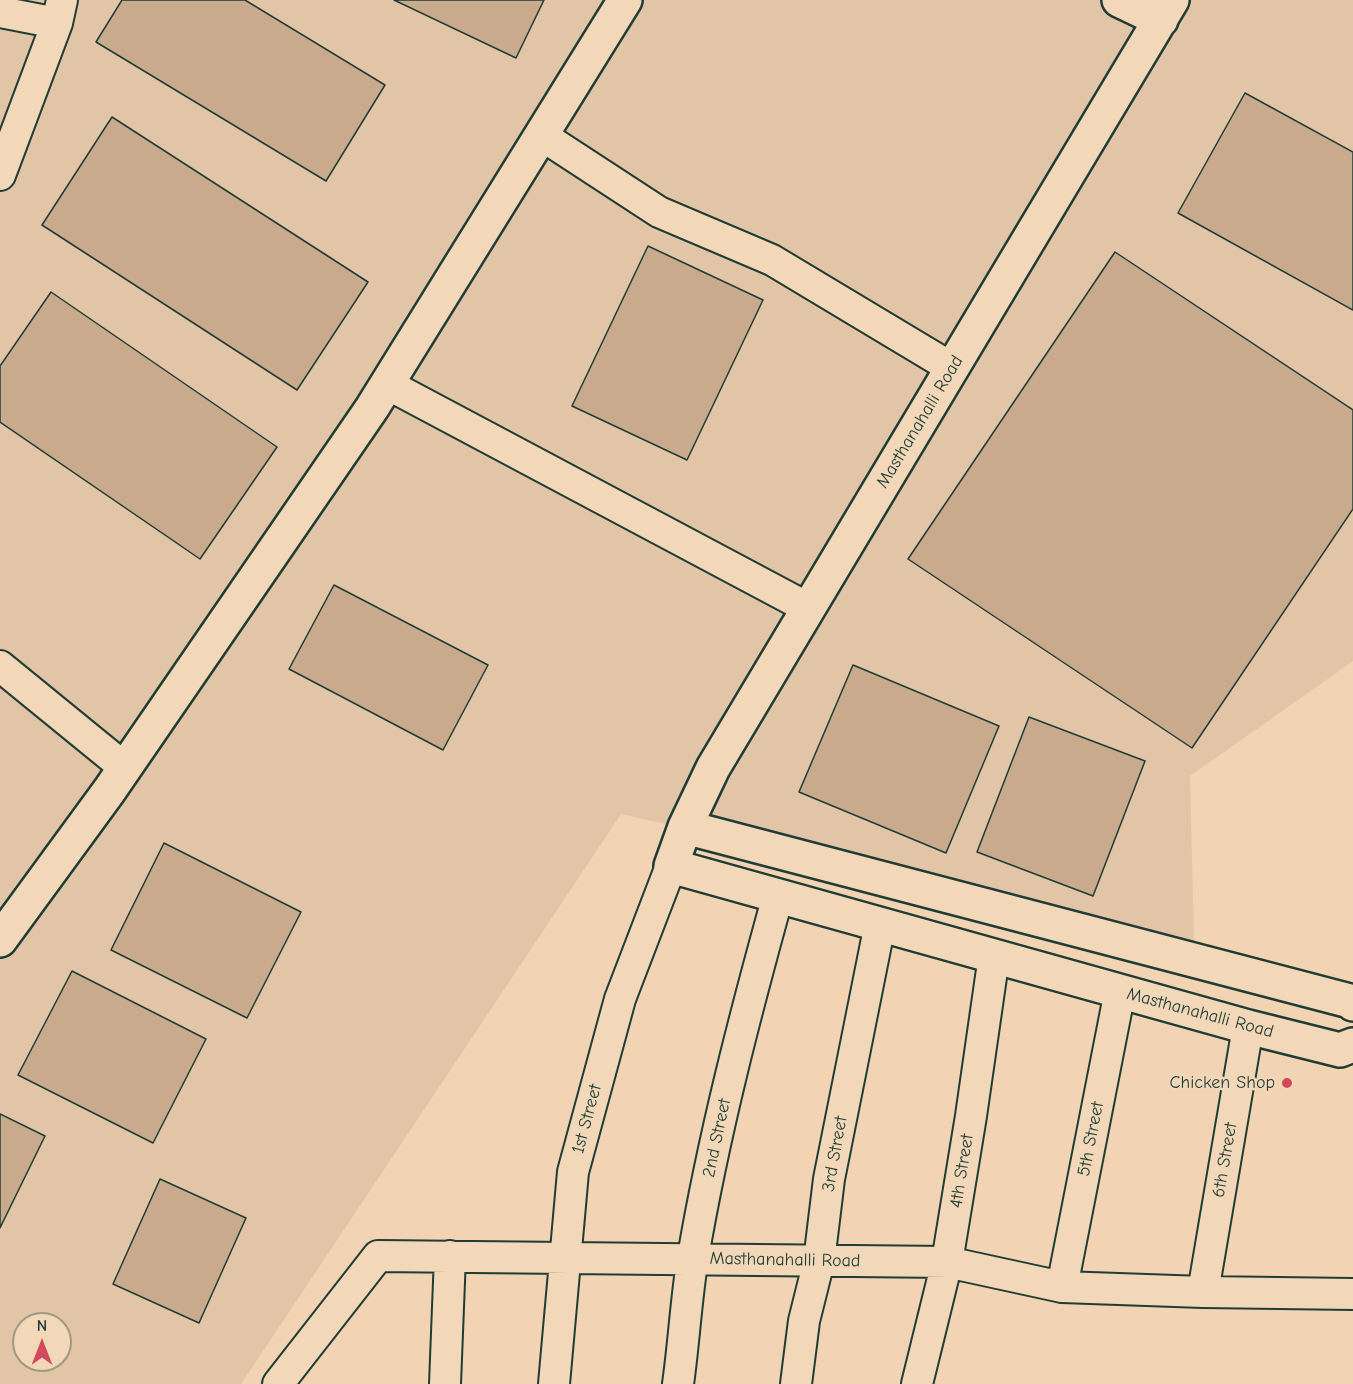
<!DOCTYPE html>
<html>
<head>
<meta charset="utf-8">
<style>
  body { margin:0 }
  #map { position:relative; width:1353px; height:1384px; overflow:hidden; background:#f2d3b4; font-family:"Comic Neue",sans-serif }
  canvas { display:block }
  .north { position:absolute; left:12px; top:1312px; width:60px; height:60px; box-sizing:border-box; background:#f2d7b9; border:2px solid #9e9984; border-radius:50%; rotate:0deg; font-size:16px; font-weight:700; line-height:24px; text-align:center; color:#1f3d34 }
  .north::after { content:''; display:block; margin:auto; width:21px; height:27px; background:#d1495b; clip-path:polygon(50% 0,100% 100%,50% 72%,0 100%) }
</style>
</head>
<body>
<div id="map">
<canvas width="1353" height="1384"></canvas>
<div class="north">N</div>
</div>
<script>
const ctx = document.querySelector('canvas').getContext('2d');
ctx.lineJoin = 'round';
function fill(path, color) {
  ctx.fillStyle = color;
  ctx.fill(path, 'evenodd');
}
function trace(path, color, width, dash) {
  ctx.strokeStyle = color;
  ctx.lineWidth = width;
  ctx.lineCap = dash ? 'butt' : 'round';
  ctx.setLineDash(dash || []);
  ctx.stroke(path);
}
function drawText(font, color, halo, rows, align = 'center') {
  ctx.font = font + ' "Comic Neue",sans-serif';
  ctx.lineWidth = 5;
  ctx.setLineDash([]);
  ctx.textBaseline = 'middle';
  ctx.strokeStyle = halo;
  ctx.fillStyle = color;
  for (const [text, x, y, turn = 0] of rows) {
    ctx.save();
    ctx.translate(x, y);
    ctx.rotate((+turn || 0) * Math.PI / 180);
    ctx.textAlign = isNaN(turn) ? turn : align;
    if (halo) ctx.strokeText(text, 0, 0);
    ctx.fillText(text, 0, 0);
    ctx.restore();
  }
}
const built = new Path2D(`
  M0,0H1353V661L1190,776L1194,943L621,814L241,1384H0ZM24,1324H60V1360H24Z`);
const building = new Path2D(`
  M122,0H245L385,85L326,181L96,42Z
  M394,0H544L516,58Z
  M1245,93L1353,152V310L1178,213Z
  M112,117L368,282L297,390L42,225Z
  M648,246L763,300L687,460L572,406Z
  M1115,252L1353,410V509L1192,748L908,559Z
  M51,292L277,447L200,559L0,422V366Z
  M334,585L488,665L443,750L289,669Z
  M853,665L999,726L946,853L799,792Z
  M1029,717L1145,761L1093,896L977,852Z
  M164,843L301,912L247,1018L111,950Z
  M72,971L206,1039L153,1143L18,1075Z
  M0,1114L45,1136L0,1228Z
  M160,1179L246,1218L199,1323L113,1284Z`);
const minor = new Path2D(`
  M0,12L57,23
  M541,135L659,212L772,260L952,368
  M0,175L57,23L62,0
  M387,384L808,608
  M0,666L125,768
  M1062,1287L1120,991
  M1203,1292L1248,1027
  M278,1384L378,1256L947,1262L1062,1287L1203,1292L1353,1294
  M445,1384L450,1256
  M554,1384L573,1172L620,999L671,866
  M678,1384C684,1342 686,1299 693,1257C714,1134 745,1015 778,896
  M796,1384L804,1321L819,1261L829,1179L880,924
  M917,1384L947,1262L971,1116L994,956`);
const tertiary = new Path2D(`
  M1119,0L1161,20
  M1172,0L713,768L685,827L671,866L1248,1027L1340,1050L1353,1045
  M685,827L1350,1001L1353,1004
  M0,940L109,791L372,408L625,0`);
const markers = [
  [1287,1083,6,"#d1495b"]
];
const streetNames = [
  ["Masthanahalli Road",920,422,-59],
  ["Masthanahalli Road",1200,1013,15],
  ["1st Street",587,1119,-75],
  ["2nd Street",717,1138,-78],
  ["5th Street",1091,1139,-79],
  ["3rd Street",835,1154,-80],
  ["6th Street",1225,1160,-80],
  ["4th Street",962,1171,-81],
  ["Masthanahalli Road",785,1260,1]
];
const poiNames = [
  ["Chicken Shop",1275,1083]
];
fill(built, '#e2c4a6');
fill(building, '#c9aa8c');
trace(building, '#1f3d34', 1.5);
trace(minor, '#1f3d34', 34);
trace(tertiary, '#1f3d34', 38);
trace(minor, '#f2d7b9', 30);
trace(tertiary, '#f2d7b9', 33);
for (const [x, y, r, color] of markers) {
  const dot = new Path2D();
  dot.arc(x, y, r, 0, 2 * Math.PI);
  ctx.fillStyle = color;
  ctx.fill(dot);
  trace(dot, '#f2d7b9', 2);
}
drawText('18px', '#1f3d34', '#f2d7b9', streetNames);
drawText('18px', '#1f3d34', '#f2d7b9', poiNames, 'right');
</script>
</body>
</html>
